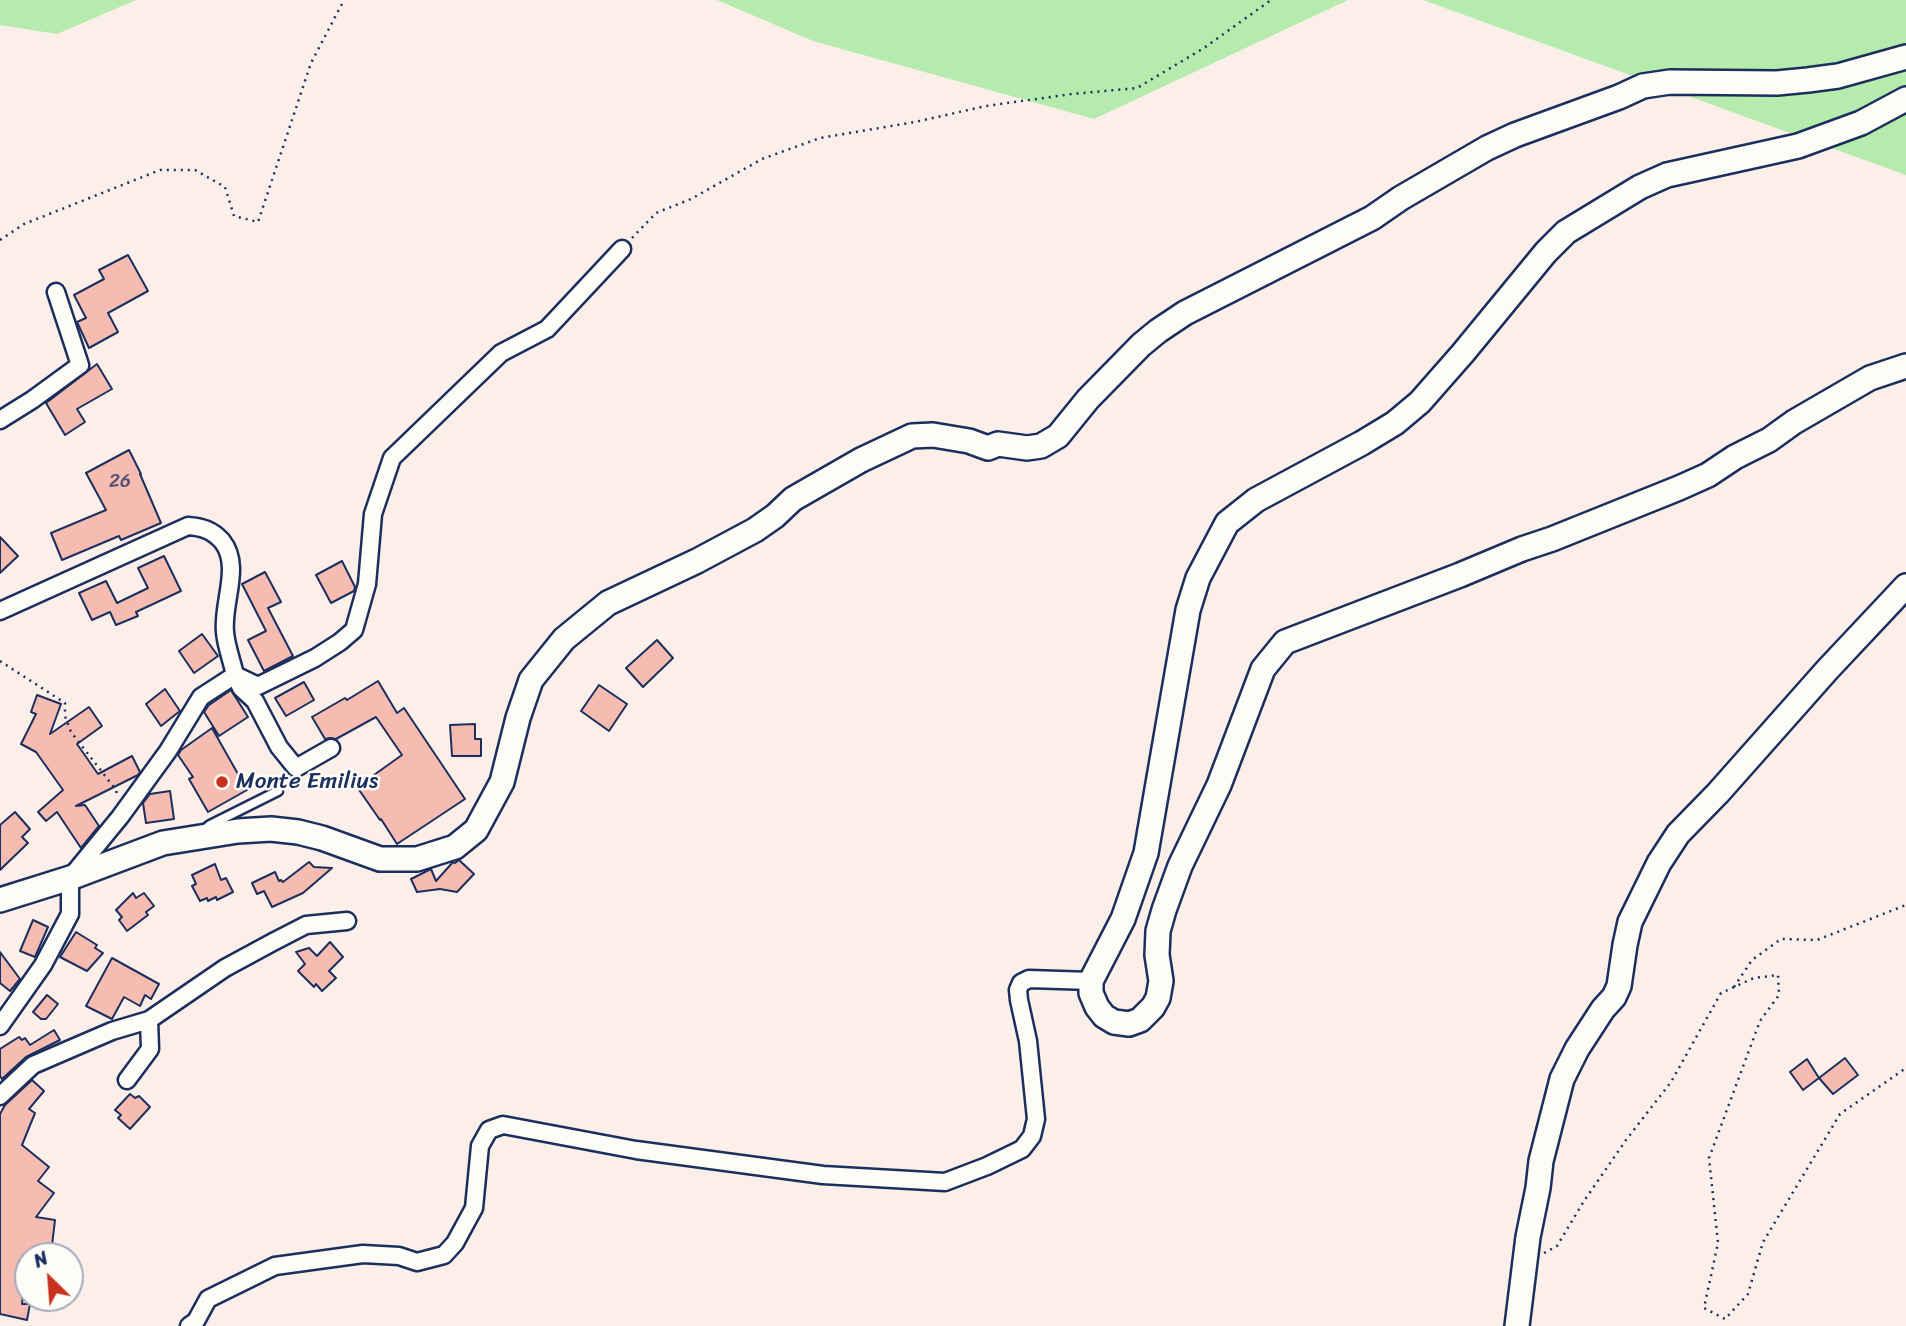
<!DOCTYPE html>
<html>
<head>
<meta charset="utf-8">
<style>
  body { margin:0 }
  #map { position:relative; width:1906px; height:1326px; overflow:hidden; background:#fcefe9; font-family:Sriracha,sans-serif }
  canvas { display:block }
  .north { position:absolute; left:14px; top:1242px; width:70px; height:70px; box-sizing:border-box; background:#fdfcf7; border:2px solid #a3aaba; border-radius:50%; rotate:335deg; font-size:19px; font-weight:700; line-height:28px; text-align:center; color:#1b2f5e }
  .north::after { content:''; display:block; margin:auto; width:24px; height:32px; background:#c8321e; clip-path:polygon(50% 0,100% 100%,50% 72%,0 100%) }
</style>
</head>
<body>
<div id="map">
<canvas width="1906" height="1326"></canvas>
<div class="north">N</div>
</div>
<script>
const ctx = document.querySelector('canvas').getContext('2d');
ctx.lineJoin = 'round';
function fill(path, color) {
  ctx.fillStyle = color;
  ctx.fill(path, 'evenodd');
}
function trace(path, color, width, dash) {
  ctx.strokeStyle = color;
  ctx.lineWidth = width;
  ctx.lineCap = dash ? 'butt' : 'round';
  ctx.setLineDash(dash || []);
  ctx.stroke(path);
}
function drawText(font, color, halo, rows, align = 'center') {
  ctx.font = font + ' Sriracha,sans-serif';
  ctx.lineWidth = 5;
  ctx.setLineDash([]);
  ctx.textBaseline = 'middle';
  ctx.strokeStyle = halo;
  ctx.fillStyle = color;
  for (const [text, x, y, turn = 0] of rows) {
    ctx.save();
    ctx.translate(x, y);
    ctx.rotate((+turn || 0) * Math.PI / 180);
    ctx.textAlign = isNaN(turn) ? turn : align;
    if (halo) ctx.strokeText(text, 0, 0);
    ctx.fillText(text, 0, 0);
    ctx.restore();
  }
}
const green = new Path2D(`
  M0,0H136L57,34L0,25Z
  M717,0H1348L1094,119L813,41Z
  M1423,0H1906V175Z`);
const building = new Path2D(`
  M128,255L148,291L108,313L118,332L89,348L77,322L86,318L74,295L104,279L99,270Z
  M97,364L112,389L77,409L85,422L65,435L46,403Z
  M129,450L141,474H140L161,523L121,540L119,536L62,560L51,533L106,510L86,473Z
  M0,537L18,556L0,573Z
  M164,556L181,591L136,612L138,616L116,625L110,612L92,620L79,593L106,581L117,603L148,588L138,568Z
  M342,561L355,587L354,591L331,603L316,575Z
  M265,572L281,602L268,608L293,656L264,671L248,640L266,631L242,584Z
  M202,634L218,656L194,673L179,651Z
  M657,640L673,658L643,687L626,668Z
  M378,681L397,713L404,708L465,799L397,844L381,819L380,820L357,787L402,755L376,717L336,739L330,738L325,739L312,717L345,698L347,700Z
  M304,682L314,700L286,716L275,698Z
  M599,685L627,704L609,731L581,711Z
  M165,689L180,711L161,726L146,704Z
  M231,690L248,717L219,736L204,712L209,705Z
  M37,695L61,704L50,734L89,707L102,726L77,744L98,774L132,756L140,772L138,775L76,806L85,805L99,826L81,848L57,812L46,821L38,812L63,790L36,752L21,744L36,714L31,712Z
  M475,724V739H481V756H452L450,725Z
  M212,728L247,790L208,812L189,779L193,777L178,755L181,750Z
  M170,791L174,819L146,823L143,803L150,794Z
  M15,812L30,829L22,837L28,843L0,870V825Z
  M459,860L474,874L457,892L440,889L417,892L411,879L431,869L436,881L453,862L455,863Z
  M309,862L314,867L332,868L303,893L272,907L264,891L257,894L252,883L275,872L279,881L281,880L283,882Z
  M215,864L221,880L226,878L233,892L217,900L216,897L208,901L207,898L200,901L192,886L196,884L192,875Z
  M133,893L136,898L144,893L154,906L146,912L148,915L127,931L119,920L122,917L116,910Z
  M33,920L48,927L35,957L20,951Z
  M76,932L97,945L95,948L103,953L87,971L60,957Z
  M330,942L343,957L329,971L336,978L322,991L316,984L314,987L298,971L305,964L296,952L309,948L317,956Z
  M0,952L20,979L10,991L0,983Z
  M112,958L159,984L151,999L145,995L140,1006L124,997L112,1019L86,1006Z
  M47,995L58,1004L46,1019H41L33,1012Z
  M54,1030L60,1040L26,1057L2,1079L0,1076V1049L19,1037L22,1040L25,1038L30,1045Z
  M1845,1058L1858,1075L1833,1094L1819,1078Z
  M1807,1059L1819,1078L1803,1090L1790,1072Z
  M32,1080L44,1091L29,1109L35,1113L22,1145L49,1167L38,1181L54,1193L36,1217L55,1220L51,1254L27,1253L22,1304H30L27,1320L0,1314V1114L5,1105Z
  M130,1094L135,1098L139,1096L150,1107L130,1129L118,1118L121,1115L115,1110Z`);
const path = new Path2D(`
  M632,238L656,213L691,199L762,159L820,138L915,122L986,106L1072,94L1137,88L1204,48L1271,0
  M0,240L24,224L160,170H195L225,187L234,216L258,222L311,63L344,0
  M0,661L65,703V716L71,732L116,790L117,795
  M1734,987L1752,960L1781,939L1817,940L1906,905
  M1544,1253L1557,1246L1584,1201L1626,1140L1671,1082L1721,993L1754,978L1778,975L1779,995L1760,1021L1709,1158L1718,1243L1704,1308L1725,1319L1748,1294L1763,1242L1840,1114L1906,1068`);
const lane = new Path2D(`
  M204,830L210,825L278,791`);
const street = new Path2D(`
  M0,420L32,400L80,365L56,292
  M0,611L188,526C202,527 212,530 222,541C242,566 222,602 225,632C226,646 232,661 235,675L258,686L315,658L340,642L354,630L367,584L373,514L392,458L501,353L547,329L622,249
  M0,1026L43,965L70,914V878L120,817L168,751L201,697L235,675L241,688L255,701L279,747L296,768L331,748
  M127,1080L150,1049L149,1020
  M0,1096L33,1065L112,1031L149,1020L225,968L273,942L306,925L347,921
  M189,1326L196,1321L208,1299L275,1266L363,1254L399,1256L417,1262L444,1255L455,1243L474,1208L480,1146L489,1130L503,1125L636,1150L823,1175L945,1182L987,1166L1022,1149L1032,1136L1036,1119L1028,1041L1019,1000L1018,990L1021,983L1029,979L1091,981`);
const secondary = new Path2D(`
  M1906,99L1861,123L1798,146L1667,175L1640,187L1566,232L1546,252L1463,353L1420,402L1395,423L1362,443L1256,500L1227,523L1198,578L1188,610L1146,853L1123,919L1091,981V993L1097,1007L1104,1016L1114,1022L1129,1024L1140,1020L1153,1007L1158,998L1161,981L1157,955L1158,931L1164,910L1180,866L1219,785L1263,669L1285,642L1460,575L1522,549L1552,539L1679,488L1708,475L1735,457L1769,440L1794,422L1870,378L1906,366
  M0,900L70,878L163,843L238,831L271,829L298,832L322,838L380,859H417L455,847L476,830L502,782L518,718L531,680L564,639L608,603L697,561L755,530L775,516L793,499L861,460L912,436L933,435L969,441L988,448L998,444L1027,448L1041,446L1058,436L1088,399L1141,345L1158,331L1185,313L1372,218L1401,198L1487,148L1515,135L1619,97L1643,86L1670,82L1777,83L1808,80L1838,76L1906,57
  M1517,1326L1528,1237L1538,1188L1541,1161L1562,1079L1577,1049L1603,1009L1614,997L1619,986L1625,945L1630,922L1659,863L1678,834L1718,793L1828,669L1906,586`);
const markers = [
  [222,782,7,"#c8321e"]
];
const numberNames = [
  ["26",120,482]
];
const poiNames = [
  ["Monte Emilius",236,782]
];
fill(green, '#b5ebad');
fill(building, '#f7bcb1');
trace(building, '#1b2f5e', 2);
trace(lane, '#1b2f5e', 13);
trace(street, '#1b2f5e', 21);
trace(secondary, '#1b2f5e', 28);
trace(path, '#1b2f5e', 2.5, [2, 5]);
trace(lane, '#fdfcf7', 8);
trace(street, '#fdfcf7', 16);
trace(secondary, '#fdfcf7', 23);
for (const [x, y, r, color] of markers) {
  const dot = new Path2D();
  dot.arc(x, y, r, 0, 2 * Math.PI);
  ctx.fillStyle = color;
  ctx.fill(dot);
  trace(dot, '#fdfcf7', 2.5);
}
drawText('19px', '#525273', null, numberNames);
drawText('23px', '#1b2f5e', '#fdfcf7', poiNames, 'left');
</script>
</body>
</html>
